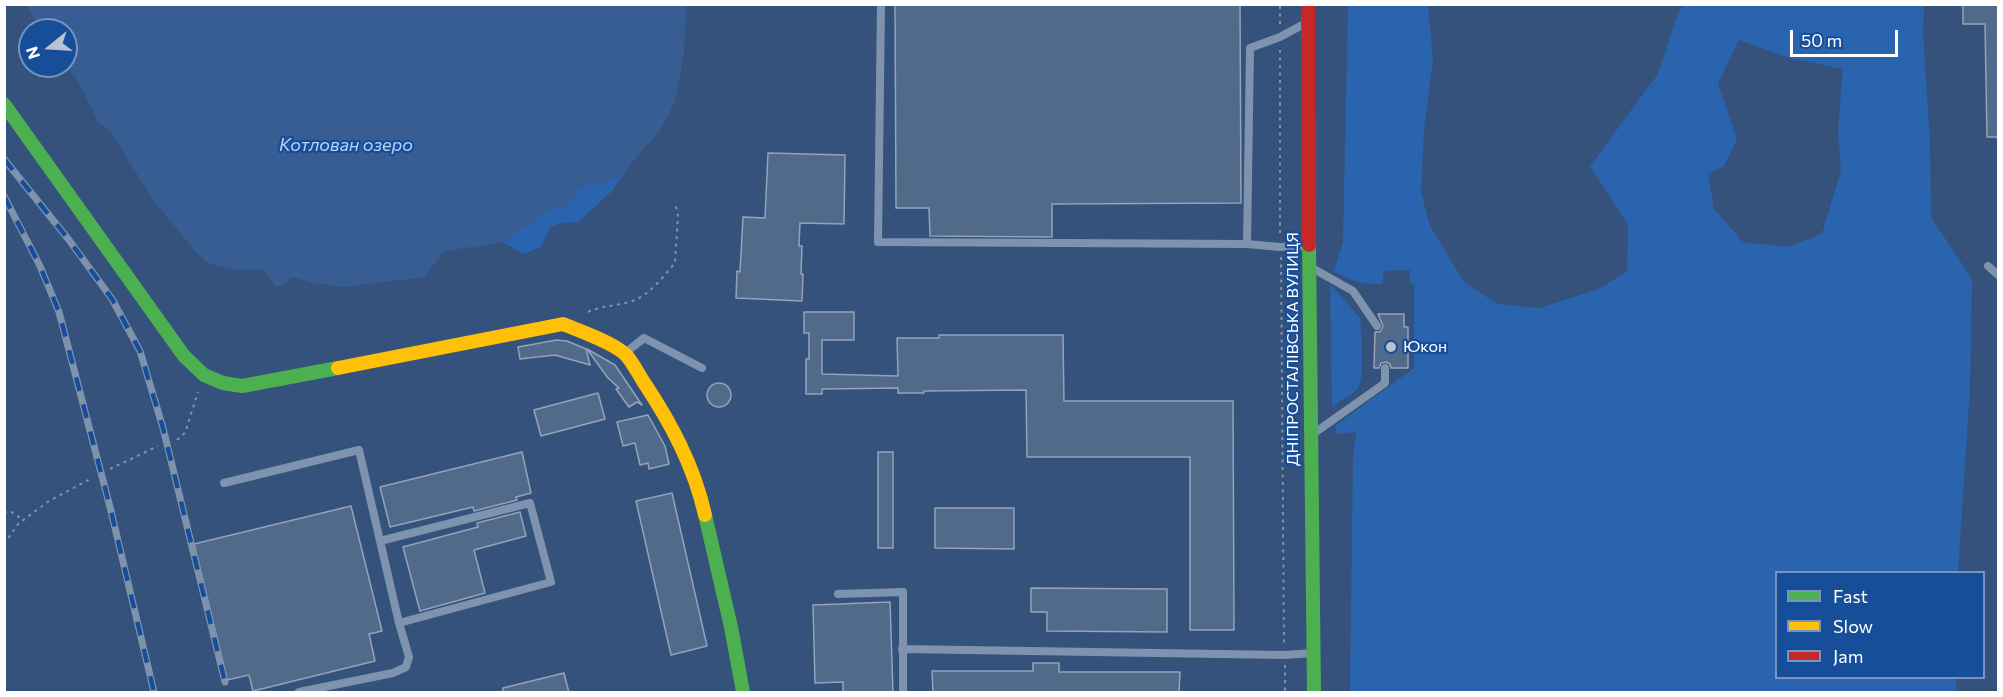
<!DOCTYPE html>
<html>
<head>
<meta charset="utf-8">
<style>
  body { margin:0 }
  #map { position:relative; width:2003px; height:697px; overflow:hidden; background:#34527c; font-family:Commissioner,sans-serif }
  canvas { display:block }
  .frame { position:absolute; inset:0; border:6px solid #fff; pointer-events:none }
  .legend { position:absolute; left:1775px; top:571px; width:210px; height:108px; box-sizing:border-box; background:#174e99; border:2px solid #7495c2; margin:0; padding:8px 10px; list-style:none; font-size:18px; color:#fff }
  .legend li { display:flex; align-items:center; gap:12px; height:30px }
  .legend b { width:30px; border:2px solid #7495c2 }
  .north { position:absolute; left:18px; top:18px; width:60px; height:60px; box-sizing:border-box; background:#174e99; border:2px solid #7495c2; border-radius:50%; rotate:252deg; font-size:16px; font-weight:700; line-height:24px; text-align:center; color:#fff }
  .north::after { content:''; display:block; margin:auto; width:21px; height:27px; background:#b8c2d1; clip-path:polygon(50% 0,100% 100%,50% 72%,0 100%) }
  .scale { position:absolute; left:1790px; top:30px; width:108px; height:27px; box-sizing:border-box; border:3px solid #fff; border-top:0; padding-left:8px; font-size:18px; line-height:21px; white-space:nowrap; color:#fff; -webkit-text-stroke:4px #174e99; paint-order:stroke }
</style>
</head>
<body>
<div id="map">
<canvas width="2003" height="697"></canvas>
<div class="frame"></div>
<ul class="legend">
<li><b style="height:8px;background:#4caf50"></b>Fast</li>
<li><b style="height:8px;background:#ffc107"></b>Slow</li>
<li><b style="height:8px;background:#c62828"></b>Jam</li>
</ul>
<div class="north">N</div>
<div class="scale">50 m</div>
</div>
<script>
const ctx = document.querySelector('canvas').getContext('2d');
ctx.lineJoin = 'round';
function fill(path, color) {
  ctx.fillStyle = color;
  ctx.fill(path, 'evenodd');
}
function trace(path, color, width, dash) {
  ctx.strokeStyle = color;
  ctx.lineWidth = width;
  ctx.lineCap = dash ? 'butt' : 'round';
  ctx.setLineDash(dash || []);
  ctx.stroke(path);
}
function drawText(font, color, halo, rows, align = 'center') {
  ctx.font = font + ' Commissioner,sans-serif';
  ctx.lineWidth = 4.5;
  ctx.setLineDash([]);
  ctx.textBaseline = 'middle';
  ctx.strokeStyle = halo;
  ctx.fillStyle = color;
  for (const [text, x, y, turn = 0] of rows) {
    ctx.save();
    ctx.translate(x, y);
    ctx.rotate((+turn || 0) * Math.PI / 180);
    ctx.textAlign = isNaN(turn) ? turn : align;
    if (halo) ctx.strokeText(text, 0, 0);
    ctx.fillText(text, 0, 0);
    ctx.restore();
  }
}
const green = new Path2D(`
  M1348,5H1428L1433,59L1424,129L1421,192L1430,226L1464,282L1497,304L1539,308L1599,289L1627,271L1628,225L1590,166L1658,74L1678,13L1684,5H1924L1923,30L1930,143L1931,217L1972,279L1970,388L1958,572H1776V678H1956V692H1350L1353,458L1356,432L1337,434L1335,426L1414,368V284L1410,283V270L1383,271V284C1364,284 1350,282 1334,271L1343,242ZM1739,40L1789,58L1843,69L1838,130L1841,170L1822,234L1788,247L1743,242L1714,209L1708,174L1724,166L1737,139L1718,83Z
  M623,175L611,192L578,222L561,223L550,227L541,247L523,254L503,242L548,210L563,206L574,198L580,186L604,182Z
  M1330,284L1360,318C1361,332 1365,375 1359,386C1354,395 1340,401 1332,406Z`);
const water = new Path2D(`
  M26,5H686L684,55L675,102L660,131L638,155L623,175L604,182L580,186L574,198L563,206L548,210L503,242L472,248L469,247L443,252L425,277L344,287L313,283L292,277L282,286H275L264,270L228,269L208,263L194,250L154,201L110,131L98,122L77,79L70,70L64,66H66V30H41Z`);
const building = new Path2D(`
  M895,4H1240L1241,203L1052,204V237L930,236L929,208H896Z
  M1963,4H1998V137H1987L1985,24H1963Z
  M768,153L845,155L844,224L800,223L799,246H802L801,274H803L802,301L736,298L737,271L740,272L743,217L765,218Z
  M804,312H854V340H822V374L898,376L897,338H939V335H1063L1064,401H1233L1234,630H1190V457H1027L1026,390L924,391V393H898V388L822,389V394H806V359H809V333H804Z
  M1378,314H1404V327H1408V368H1391L1390,364L1386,362L1381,363L1379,368H1374L1375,332H1380L1383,326Z
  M557,340L567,341L586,349L590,365L555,355L520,359L518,347Z
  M587,349L615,365L642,405L637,402L629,407L616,389L619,388L608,378Z
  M707 395a12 12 0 1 1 24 0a12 12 0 1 1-24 0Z
  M598,393L605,419L541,436L534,410Z
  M648,415L665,446L669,464L649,469L648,463L640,465L635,443L623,446L617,422Z
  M522,452L531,493L516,497L517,500L474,511L473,507L390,527L380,487Z
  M878,452H893V548H878Z
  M672,493L707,646L671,655L636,501Z
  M351,506L382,631L369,634L375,661L253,691L249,675L227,680L194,544Z
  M935,508H1014V549L935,548Z
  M520,512L526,536L474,550L485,593L420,611L403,547L478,527L477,523Z
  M1031,588L1167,589V632L1047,631V612H1031Z
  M890,602L893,693H843V682L815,683L813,605Z
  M1033,663H1059V672H1180L1179,693H933L932,671H1033Z
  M564,673L569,693H503V688Z`);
const path = new Path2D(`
  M1280,24V4
  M1280,50V237
  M1281,257L1284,645
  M588,312C603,305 620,306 635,300C651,293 664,276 675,263L678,216L675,202
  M177,440L185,433L198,392
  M110,469L158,446
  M4,513L10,511L23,520
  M4,544L18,524L49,501L92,478
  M1285,665V692`);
const lane = new Path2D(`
  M881,4L878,242L1247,244
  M1304,24L1280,37L1250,48L1247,244L1280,247L1306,246
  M1988,266L1998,275
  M1312,268L1353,291L1377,326
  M625,353L644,338L702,368
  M1313,434L1385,383V368
  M224,483L359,450L399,623L409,657L406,667L393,673L299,692
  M380,541L530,503L551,582L399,623
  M838,594L903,592V692
  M902,649L1284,655L1313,653`);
const fast = new Path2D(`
  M4,104L184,356L204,375L223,383L242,386L338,368
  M1309,245L1314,692
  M705,515L731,627L743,692`);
const slow = new Path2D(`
  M338,368L563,324C580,331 612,342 625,354C632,361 638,373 643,381C671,423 694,466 705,515`);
const jam = new Path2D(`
  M1308,4L1309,245`);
const rail = new Path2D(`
  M4,159L69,240L112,299L140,351L163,428L225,682
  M4,196L40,266L59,312L111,511L154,692`);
const markers = [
  [1391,347,6,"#b8c2d1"]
];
const poiNames = [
  ["Юкон",1403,347]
];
const streetNames = [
  ["ДНІПРОСТАЛІВСЬКА ВУЛИЦЯ",1293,349,-90]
];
const waterNames = [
  ["Котлован озеро",346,145]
];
fill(green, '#2b64ae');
fill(water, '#375d93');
fill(building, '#516a8a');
trace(building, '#93a3bb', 1.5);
trace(path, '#7f93ae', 2, [3, 4.5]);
trace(lane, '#7f93ae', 8);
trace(fast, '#4caf50', 14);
trace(slow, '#ffc107', 14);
trace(jam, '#c62828', 14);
trace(rail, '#7f92ac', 7);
trace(rail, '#174e99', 4.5, [14]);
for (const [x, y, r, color] of markers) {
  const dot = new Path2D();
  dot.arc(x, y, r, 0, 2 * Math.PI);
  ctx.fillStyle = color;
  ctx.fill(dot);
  trace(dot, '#174e99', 2);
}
drawText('16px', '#fff', '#174e99', poiNames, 'left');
drawText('16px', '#fff', '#174e99', streetNames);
drawText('italic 18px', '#b7d4f8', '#174e99', waterNames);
</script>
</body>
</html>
